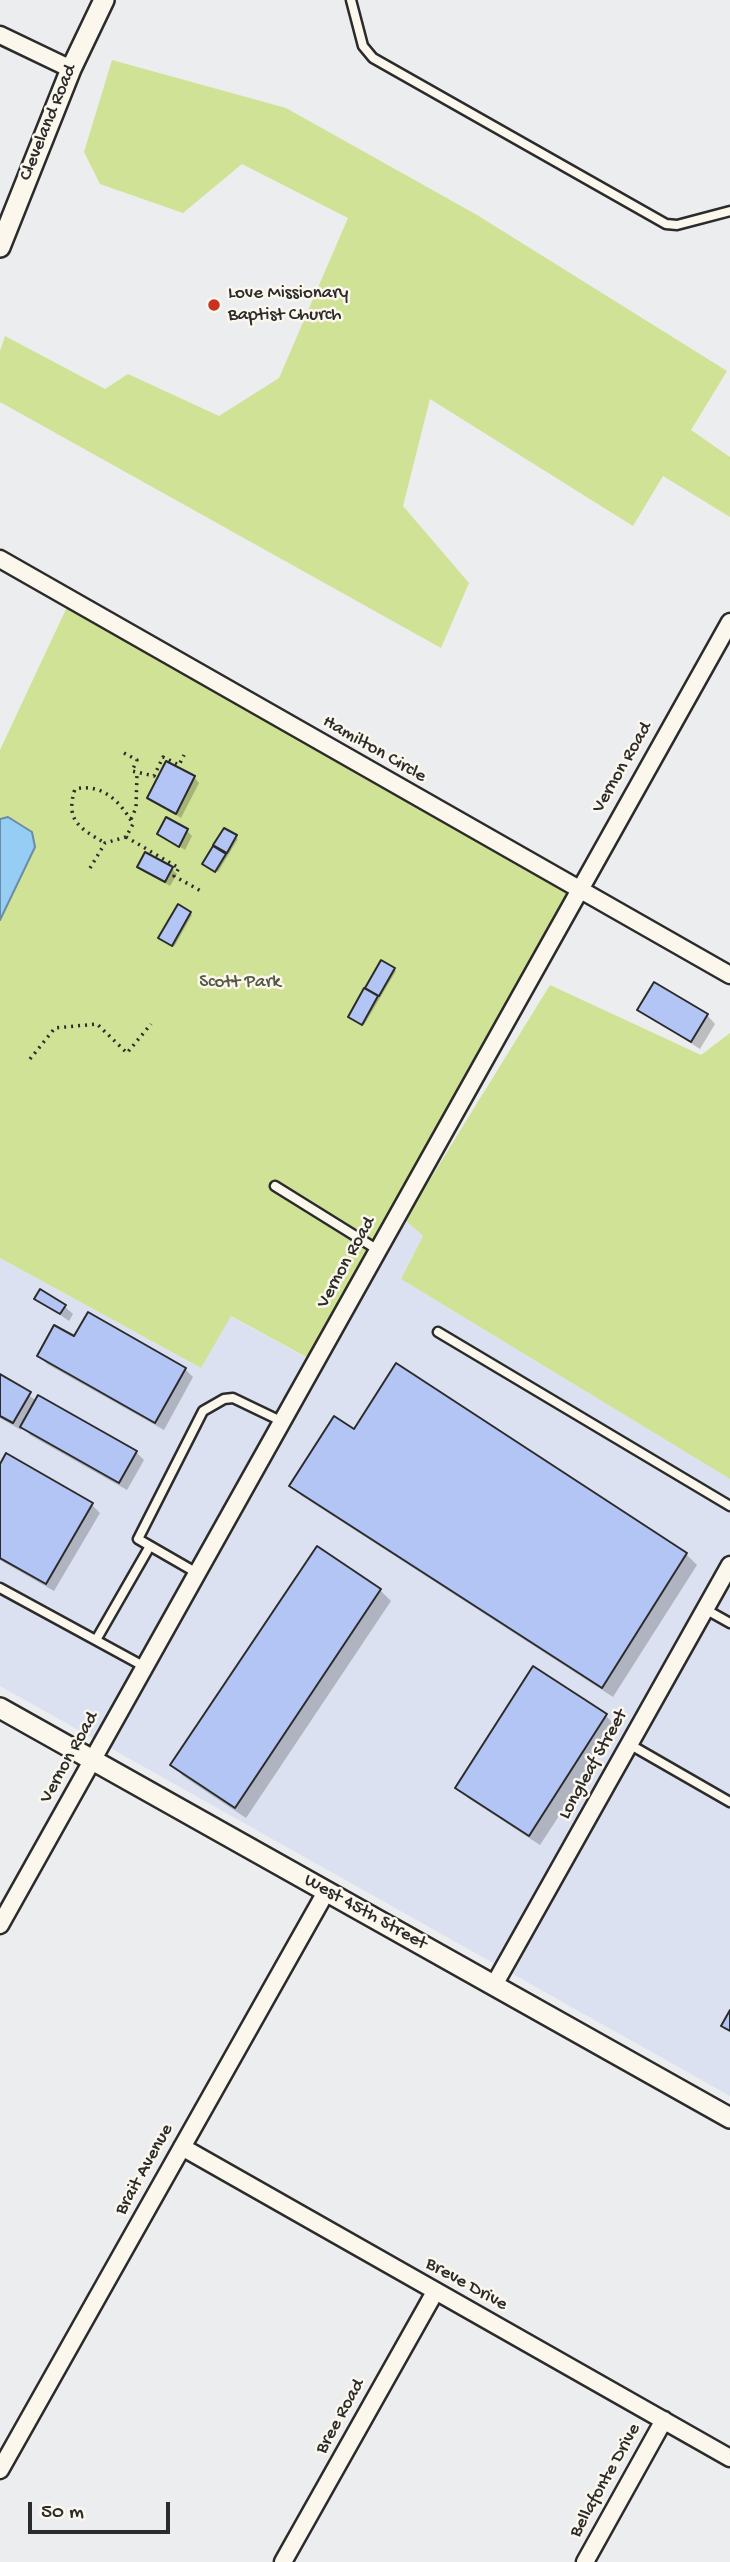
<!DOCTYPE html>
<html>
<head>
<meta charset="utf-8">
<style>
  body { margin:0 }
  #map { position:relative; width:730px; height:2562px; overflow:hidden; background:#ecedee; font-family:"Gochi Hand",sans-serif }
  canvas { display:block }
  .scale { position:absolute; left:28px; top:2502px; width:142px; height:32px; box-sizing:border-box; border:4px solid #2b2b2b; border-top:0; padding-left:9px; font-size:21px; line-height:24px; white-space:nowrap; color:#2b2b2b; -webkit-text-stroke:5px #fbf7ec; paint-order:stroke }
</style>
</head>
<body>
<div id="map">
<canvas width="730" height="2562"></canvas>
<div class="scale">50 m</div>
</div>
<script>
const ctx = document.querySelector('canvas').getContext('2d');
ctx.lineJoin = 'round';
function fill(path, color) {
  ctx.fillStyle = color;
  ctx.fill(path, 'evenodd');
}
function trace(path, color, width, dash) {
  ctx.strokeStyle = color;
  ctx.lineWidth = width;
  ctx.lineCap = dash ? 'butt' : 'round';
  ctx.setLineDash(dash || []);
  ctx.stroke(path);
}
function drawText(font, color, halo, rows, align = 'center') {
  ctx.font = font + ' "Gochi Hand",sans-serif';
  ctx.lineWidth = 5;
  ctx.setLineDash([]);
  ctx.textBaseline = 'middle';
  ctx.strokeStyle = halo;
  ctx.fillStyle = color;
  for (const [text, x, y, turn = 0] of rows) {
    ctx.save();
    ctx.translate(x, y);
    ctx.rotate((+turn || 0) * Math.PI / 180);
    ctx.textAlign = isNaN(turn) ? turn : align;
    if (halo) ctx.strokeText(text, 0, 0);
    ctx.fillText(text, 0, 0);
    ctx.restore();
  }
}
const built = new Path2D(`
  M391,1208L423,1236L401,1279L730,1479V2096L0,1686V1258L201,1368L230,1316L307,1358Z`);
const green = new Path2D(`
  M112,60L286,108L477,215L727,371L691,430L730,457V517L663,476L633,526L430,399L403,506L469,583L441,648L0,402V351L5,336L105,389L128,374L219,416L279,378L348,218L242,164L183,213L100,184L84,152Z
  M67,607L567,893L308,1358L231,1316L201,1368L0,1258V750Z
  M550,985L701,1055L730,1033V1479L401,1279L423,1236L405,1220Z`);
const water = new Path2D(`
  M8,817L32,832L35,847L0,920V819Z`);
const shadow = new Path2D(`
  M194,777L199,783L181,818L149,798Z
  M224,830L238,839L218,872L204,864Z
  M187,831L192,836L185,850L159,834Z
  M139,867L172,869L177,874L170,886Z
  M178,906L192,915L174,947L162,940Z
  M382,962L396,971L364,1025L350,1016Z
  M639,1010L707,1015L715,1024L700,1049Z
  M36,1298L64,1306L73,1314L69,1321Z
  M75,1339L185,1369L193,1377L164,1430L47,1364L39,1356Z
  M396,1366L686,1554L697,1565L613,1697L302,1496L291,1486L354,1432Z
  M0,1376L37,1401L136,1452L144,1460L127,1490L30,1435L23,1427L21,1430L0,1418Z
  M0,1467L92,1505L100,1513L54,1591L0,1560Z
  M380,1590L391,1601L246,1818L183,1776L173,1765Z
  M606,1716L617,1727L540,1845L468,1798L457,1787Z`);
const building = new Path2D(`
  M166,761L195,776L176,814L147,798Z
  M166,817L188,829L179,847L157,834Z
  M224,828L237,835L227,853L213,845Z
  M213,846L226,854L215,872L202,864Z
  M145,852L173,867L165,882L137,867Z
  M178,904L191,912L172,946L158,938Z
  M381,960L395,968L379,996L365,988Z
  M654,982L708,1014L691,1042L637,1010Z
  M364,988L378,996L362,1025L348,1017Z
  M40,1289L66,1305L60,1314L34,1299Z
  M88,1312L186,1368L155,1423L37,1356L54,1325L74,1336Z
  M396,1363L687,1553L602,1688L289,1486L334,1416L354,1429Z
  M0,1374L31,1392L13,1423L0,1416Z
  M38,1395L137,1451L119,1483L20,1427Z
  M6,1453L93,1503L46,1584L0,1558V1464Z
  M317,1546L381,1589L235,1808L170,1765Z
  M533,1666L607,1714L529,1836L455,1788Z
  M730,2010V2031L721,2026Z`);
const path = new Path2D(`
  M124,753L137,760L132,771L154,776L163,757L179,765L184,755
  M131,819L136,808L137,774
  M126,837L179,868L174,876L201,891
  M90,868L105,843L126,837L133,824C120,801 102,783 75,789C65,820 79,828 105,843
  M30,1059L55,1028L97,1024L127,1053L151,1024`);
const service = new Path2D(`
  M351,0L363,46L373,58L666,224L677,225L730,211
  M275,1186L378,1250
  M438,1332L730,1506
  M197,1573L138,1539L203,1411L224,1399L233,1398L283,1422
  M0,1588L145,1667
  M705,1609L730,1623
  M96,1640L150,1546
  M629,1744L730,1802`);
const minor = new Path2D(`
  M0,35L71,69
  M0,559L730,975
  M0,1925L730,622
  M494,1985L730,1565
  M182,2147L730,2458
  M0,2470L326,1892
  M283,2562L435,2292
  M585,2562L664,2420`);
const tertiary = new Path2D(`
  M0,247L71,69L104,0
  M0,1708L730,2118`);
const markers = [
  [214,305,7,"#c8321e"]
];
const streetNames = [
  ["Cleveland Road",49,123,-68],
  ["Hamilton Circle",374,750,30],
  ["Vernon Road",623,768,-60],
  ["Vernon Road",347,1263,-61],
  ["Vernon Road",70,1758,-61],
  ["Longleaf Street",594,1765,-61],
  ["West 45th Street",365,1913,29],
  ["Brait Avenue",145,2170,-61],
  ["Breve Drive",466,2285,29],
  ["Bree Road",341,2417,-61],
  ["Bellafonte Drive",606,2481,-61]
];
const poiNames = [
  ["Love Missionary",228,294],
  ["Baptist Church",228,316]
];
const parkNames = [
  ["Scott Park",240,983]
];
fill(built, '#dbe1f0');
fill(green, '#d0e296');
fill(water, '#95cdf4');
trace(water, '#6b8ca4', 2);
fill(shadow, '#0003');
fill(building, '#b2c5f4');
trace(building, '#2b2b2b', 2);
trace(service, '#2b2b2b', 13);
trace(minor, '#2b2b2b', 21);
trace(tertiary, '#2b2b2b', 24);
trace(path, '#2b2b2b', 3.5, [2, 5]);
trace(service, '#fbf7ec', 8);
trace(minor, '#fbf7ec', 16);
trace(tertiary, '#fbf7ec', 19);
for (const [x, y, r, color] of markers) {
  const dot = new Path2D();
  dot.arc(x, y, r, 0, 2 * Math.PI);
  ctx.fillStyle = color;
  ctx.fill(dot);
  trace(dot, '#fbf7ec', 2.5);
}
drawText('19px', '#2b2b2b', '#fbf7ec', streetNames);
drawText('19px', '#2b2b2b', '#fbf7ec', poiNames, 'left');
drawText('19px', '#545946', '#fbf7ec', parkNames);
</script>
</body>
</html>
